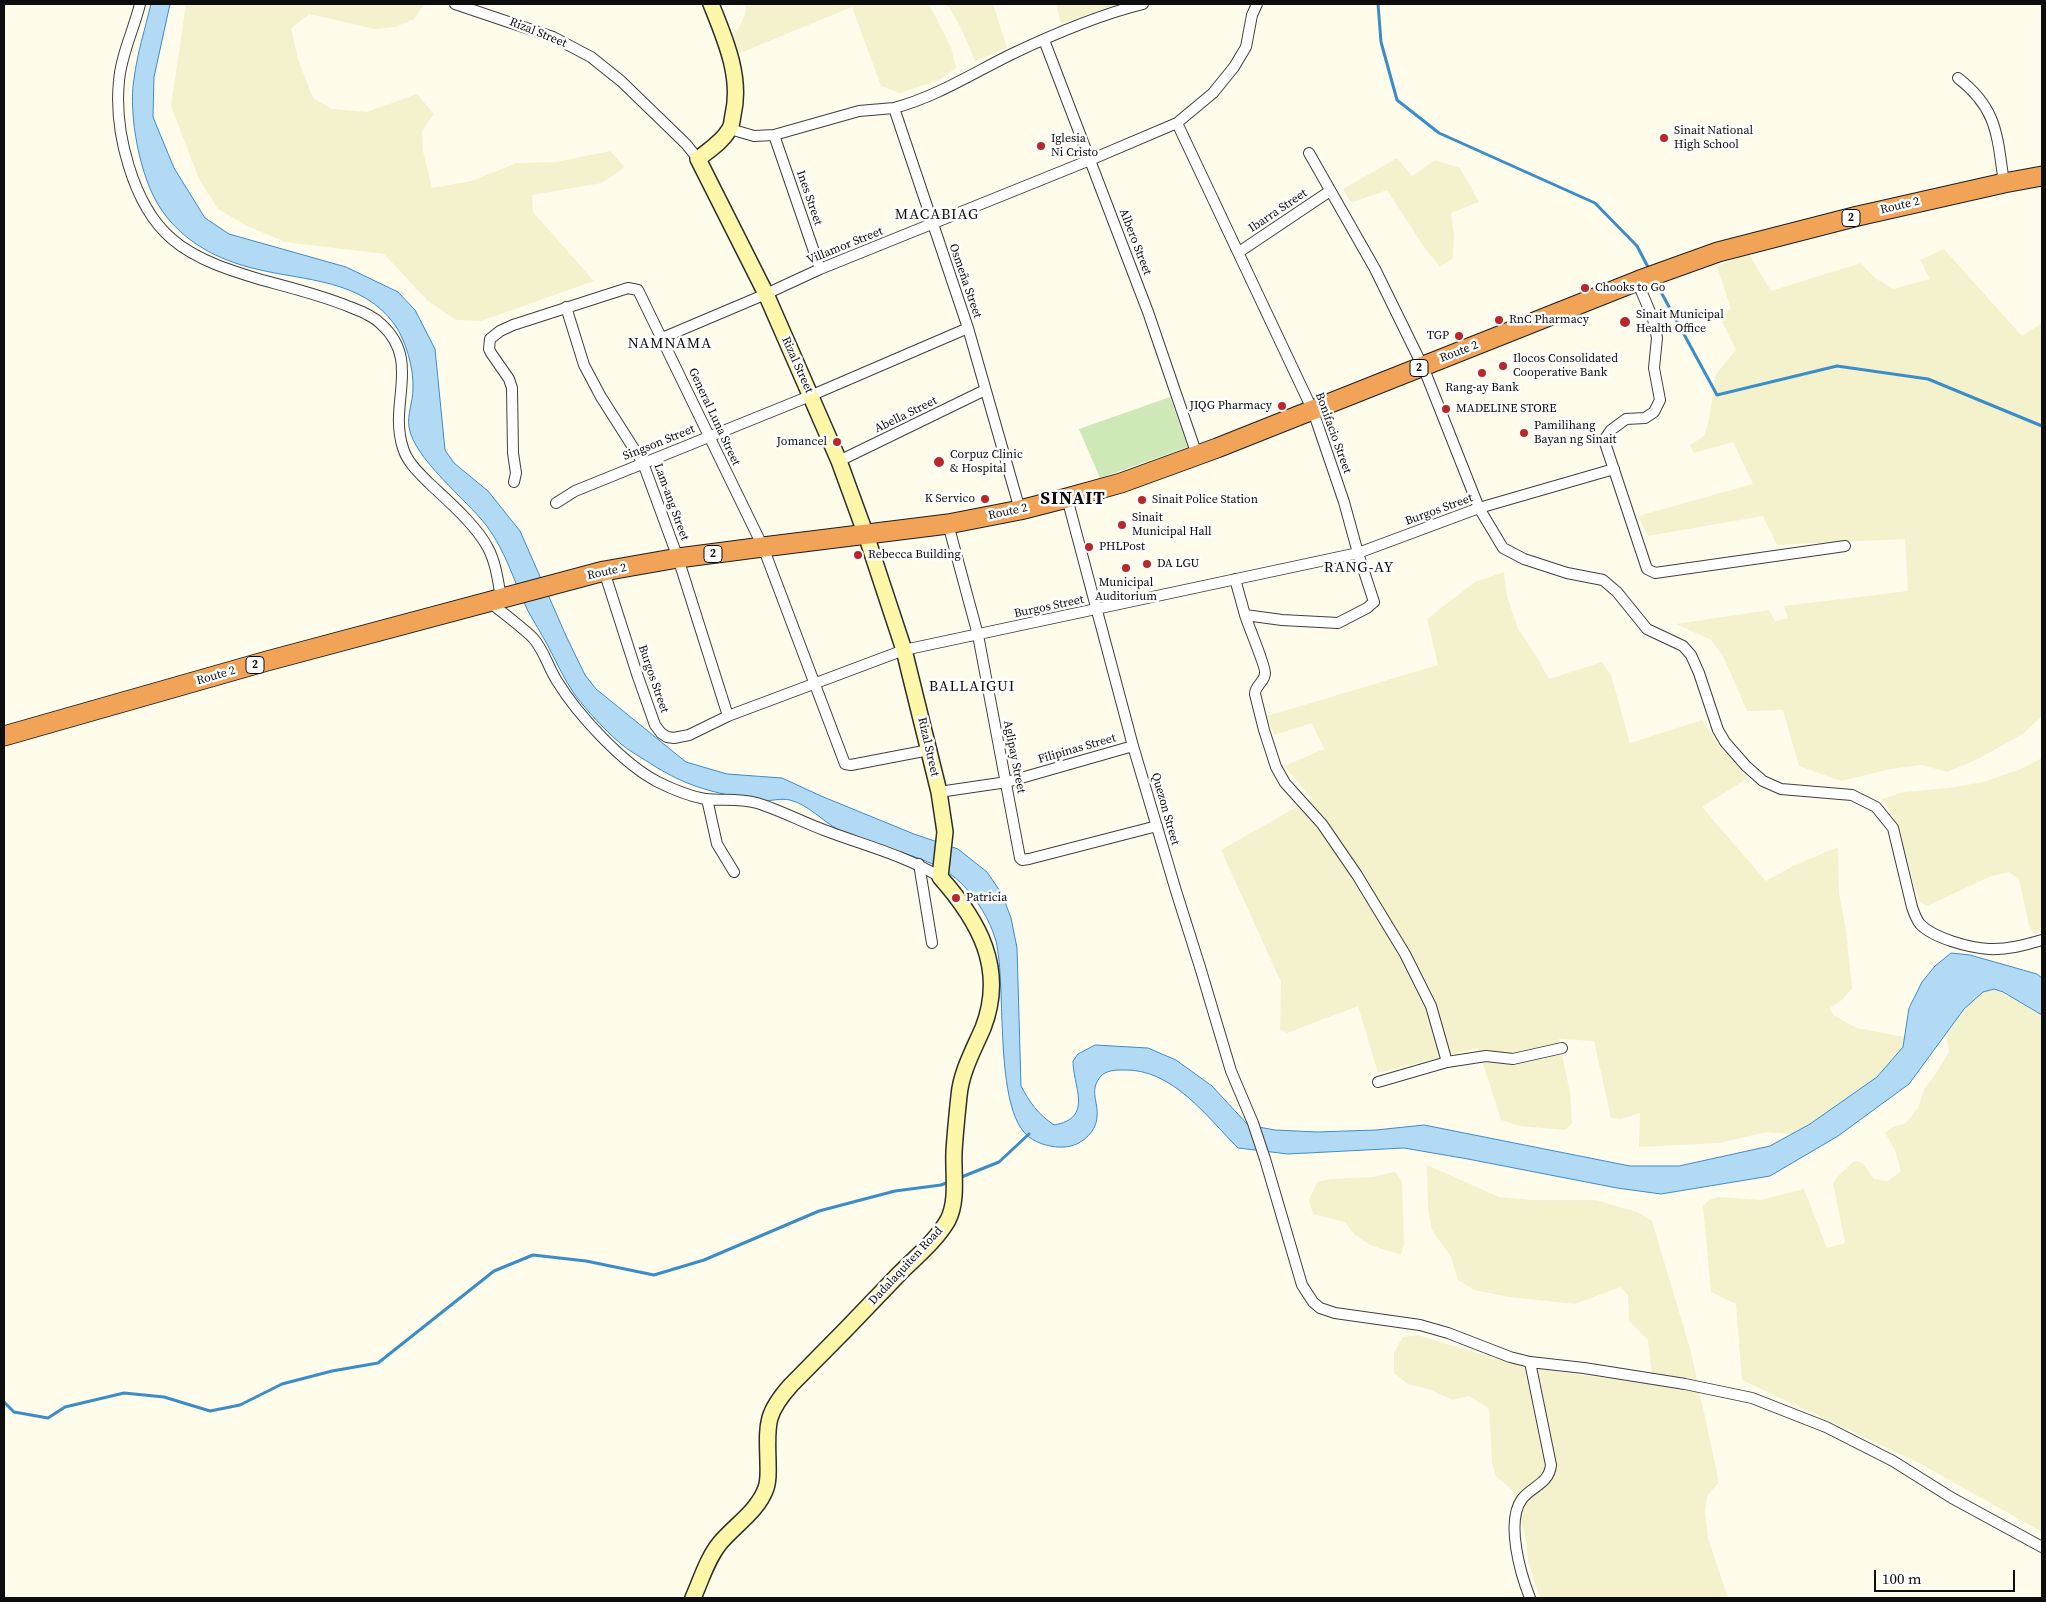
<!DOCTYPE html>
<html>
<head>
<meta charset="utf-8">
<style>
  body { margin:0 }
  #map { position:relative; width:2046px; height:1602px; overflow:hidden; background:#fffcec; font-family:"Source Serif 4",serif }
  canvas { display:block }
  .frame { position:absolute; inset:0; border:5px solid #0d0d0d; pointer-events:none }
  .scale { position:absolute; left:1874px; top:1570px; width:141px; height:22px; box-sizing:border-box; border:2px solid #0d0d0d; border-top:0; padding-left:6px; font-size:15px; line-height:18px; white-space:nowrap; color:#0d0d0d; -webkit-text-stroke:4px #fff; paint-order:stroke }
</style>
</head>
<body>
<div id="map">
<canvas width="2046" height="1602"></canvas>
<div class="frame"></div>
<div class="scale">100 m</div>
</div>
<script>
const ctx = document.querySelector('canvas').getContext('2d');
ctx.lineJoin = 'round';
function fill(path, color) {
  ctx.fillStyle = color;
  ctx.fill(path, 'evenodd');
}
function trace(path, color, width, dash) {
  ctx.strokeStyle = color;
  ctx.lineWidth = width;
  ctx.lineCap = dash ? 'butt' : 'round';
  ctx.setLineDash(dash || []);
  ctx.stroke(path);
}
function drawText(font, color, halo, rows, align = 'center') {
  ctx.font = font + ' "Source Serif 4",serif';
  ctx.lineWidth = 5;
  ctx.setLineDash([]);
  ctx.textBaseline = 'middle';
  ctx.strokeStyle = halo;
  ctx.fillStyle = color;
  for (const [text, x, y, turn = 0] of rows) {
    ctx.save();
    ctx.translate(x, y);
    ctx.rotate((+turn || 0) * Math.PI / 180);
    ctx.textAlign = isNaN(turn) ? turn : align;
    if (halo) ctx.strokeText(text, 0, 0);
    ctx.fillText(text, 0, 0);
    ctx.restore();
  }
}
const farmland = new Path2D(`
  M186,4L424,5L414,19L395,27L375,29L309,14L291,29L298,59L313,98L332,109L367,112L417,94L434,114L422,131L423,151L432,188L471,181L517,163L556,162L610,151L625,167L602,183L532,195L533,212L594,281L481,321L456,320L427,300L384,254L285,242L245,225L218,209L199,179L171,106Z
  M746,4H929L951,47L956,68L939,80L900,93L881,86L852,7L738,54L729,37L738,29L745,15Z
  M943,4H993L1007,48L975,61L961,28L949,7Z
  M1056,4H1117L1061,24Z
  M1397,158L1412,176L1435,160L1460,168L1479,202L1451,213L1454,236L1453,258L1440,267L1426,250L1387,190L1351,203L1343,189Z
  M1944,249L2022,336L2042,323V716L2024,733L1978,759L1947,772L1922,765L1890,769L1841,781L1799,766L1783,710L1747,711L1723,656L1711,640L1676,624L1769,610L1775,621L1788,618L1784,606L1908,591L1905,539L1777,545L1763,516L1648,536L1638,516L1753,484L1733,442L1694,453L1690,445L1704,436L1709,420L1716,374L1736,350L1718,313L1731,309L1717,266L1749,254L1771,291L1861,263L1875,278L1893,289L1930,279L1920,260Z
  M1504,572L1507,596L1518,629L1532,649L1549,679L1602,662L1611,675L1630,743L1702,720L1719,745L1748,778L1702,807L1766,881L1793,866L1838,847L1839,893L1846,930L1852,988L1843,999L1830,1008L1833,1015L1857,1028L1905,1037L1903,1047L1877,1077L1810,1124L1793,1134L1766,1132L1720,1143L1639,1147L1640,1113L1621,1119L1611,1118L1594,1041L1559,1039L1570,1093L1572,1123L1565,1130L1520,1126L1501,1120L1478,1048L1378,1073L1358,1006L1287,1033L1280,1029L1281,982L1221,850L1312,798L1284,766L1324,749L1312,723L1274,735L1267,716L1438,665L1427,619L1475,582Z
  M2042,758V931L2034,934L2029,925L2019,879L2009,872L1989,877L1927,906L1919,901L1893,816L1882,799L1904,792L1949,788L1983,782L2021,769Z
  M1994,989L2042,1015V1532L1919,1463L1742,1380L1736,1304L1711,1292L1703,1206L1709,1200L1718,1197L1760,1200L1804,1189L1827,1248L1845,1243L1833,1183L1840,1174L1854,1161L1863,1163L1874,1179L1888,1181L1901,1171L1895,1150L1885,1133L1893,1127L1906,1123L1918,1108L1924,1089L1935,1075L1949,1052L1946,1032L1964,1009L1983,992Z
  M1427,1165L1499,1197L1531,1200H1596L1637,1212L1652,1221L1691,1352L1717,1473L1718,1483L1707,1496L1705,1512L1708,1538L1728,1598H1540L1528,1561L1526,1539L1512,1490L1496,1476L1492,1463L1489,1409L1469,1396L1452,1400L1431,1390L1408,1384L1394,1373V1352L1403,1337L1418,1335L1503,1361L1568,1373L1653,1384L1648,1340L1629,1321L1628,1295L1620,1287L1575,1304L1509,1297L1474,1290L1458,1280L1451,1257L1432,1230L1428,1210Z
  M1395,1172L1402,1181L1404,1244L1401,1255L1370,1245L1354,1234L1345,1222L1313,1214L1309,1200L1317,1182L1330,1179L1372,1177Z`);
const green = new Path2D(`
  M1170,397L1188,447L1100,478L1079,429Z`);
const water = new Path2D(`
  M151,4H170L154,77L153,117L174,168L205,218L229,234L346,267L398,292L415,310L435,349L445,450L454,463L488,491L520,531L567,638L585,675L596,689L686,762L727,774L782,778L821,796L914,834L958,849L987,872L1002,894L1011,918L1017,948L1021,1086C1030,1103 1038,1114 1054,1125C1094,1118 1073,1087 1073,1061L1078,1054L1095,1045L1148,1048L1176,1060L1212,1086L1248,1125L1275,1130L1317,1132L1376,1130L1424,1125L1630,1166H1679L1770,1146L1810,1124L1877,1077L1903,1047L1909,1008L1922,982L1935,966L1951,953L1970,955L2037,974L2042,978V1015L2003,992L1994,989L1983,992L1964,1009L1909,1084L1838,1136L1770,1176L1661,1194L1617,1188L1468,1159L1404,1148L1288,1154L1238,1148C1207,1117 1172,1068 1123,1070C1112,1070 1103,1071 1098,1080C1090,1092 1099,1105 1097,1117C1096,1133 1080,1146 1065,1147C1053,1148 1038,1144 1029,1137C993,1109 1007,987 996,941C990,920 977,899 962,884C932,853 875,850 839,830C822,821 809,805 790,800C781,798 771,801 762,801C752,801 742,798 733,796C698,789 675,780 645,760C637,755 628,750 621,744C605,730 588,712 575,695C564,679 556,661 547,644C541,633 534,622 528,611C514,582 506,551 486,525C466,499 414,459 409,427C407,415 413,401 413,389C414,369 406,341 395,325C362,279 305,281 256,269C218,260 183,242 161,209C140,179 128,114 134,79C137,54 145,29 151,4Z`);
const stream = new Path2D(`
  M1378,4L1381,42L1397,100L1439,133L1595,203L1637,246L1649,269
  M1655,281L1717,395L1837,366L1928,379L2042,426
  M959,1178L999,1162L1029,1134
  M4,1402L14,1412L48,1418L65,1407L124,1393L164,1397L210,1411L240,1405L282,1384L332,1371L378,1363L494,1271L533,1255L586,1261L654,1275L704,1260L819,1211L895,1191L941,1185L949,1182`);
const street = new Path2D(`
  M140,4C134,29 121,55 119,81C114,130 132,205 172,239C196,260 232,271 262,280C292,288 321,295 350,307C361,311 373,316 381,324C422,361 388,403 403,448C407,462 419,473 429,483C448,501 476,525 488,548C496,563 498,581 501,598
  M455,4L553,37L591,57L621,81L686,144L698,159
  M1044,40L1148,312L1197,455
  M1958,78C1998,109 1997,136 2004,183
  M894,108C936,97 973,73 1012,54C1054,34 1098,15 1143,4
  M1177,123L1313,411L1344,502L1358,553L1374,602L1367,608L1338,623L1282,620L1245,615L1235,579
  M730,129L754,136L774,135L859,111L894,108L968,328L1020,510
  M774,135L820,269
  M1309,153L1375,269L1424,369L1479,508L1503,548L1524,559L1567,573L1603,580L1617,592L1647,629L1683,646L1691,655L1699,673L1718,730L1725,742L1746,766L1763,781L1781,789L1852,795L1876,807L1893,828L1912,907C1914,913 1916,919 1920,924C1933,938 1970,948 1989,949C2007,950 2025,945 2042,940
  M1239,252L1330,191
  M1637,281L1653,319L1657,338L1654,368L1660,400L1654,412L1645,418L1626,419L1611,430L1604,440L1647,569L1655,573L1845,546
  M566,307L584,365L601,397L643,463L678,558L728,716
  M662,338L766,294L820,269L1090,160L1177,123L1213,93L1234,67L1246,47L1252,15L1257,4
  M839,461L985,390
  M514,482L516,473L513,453L512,388L509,379L491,353L489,349L490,339L500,331L513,325L628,288L638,290L763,547L845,764L851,765L929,750
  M1067,498L1133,746L1176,891L1200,967L1231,1071L1253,1123L1265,1159L1302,1285L1313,1302L1320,1308L1335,1313L1420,1325L1448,1333L1510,1357L1530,1362L1584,1368L1685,1384L1752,1398L1826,1427L1893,1461L1952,1498L2042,1547
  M556,503L575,491L810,396L968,328
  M948,524L978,635L1020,858L1022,860L1029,859L1157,826
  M604,571L637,674L655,725L661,733L667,737L674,738L689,735L728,716L904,650L1358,553L1479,508L1614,469
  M489,602C502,612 522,627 533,638C544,650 548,667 557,681C577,714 623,764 658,782C672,789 689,796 705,799C723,801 738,798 757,803C780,810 802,822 824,830C863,845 904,855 940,877
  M1245,615C1248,625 1266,667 1265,673C1265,682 1255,685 1255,694L1264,730L1276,767L1285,783L1322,824L1357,875L1405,954L1431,1006L1447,1062
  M939,792L1007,782L1133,746
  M707,799L717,844L734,872
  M919,864L932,943
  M1378,1082L1447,1062L1486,1056L1513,1059L1562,1048
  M1530,1362L1551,1465C1549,1484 1532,1486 1522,1499C1505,1522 1521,1575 1530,1598`);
const secondary = new Path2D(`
  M693,1598C701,1580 707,1559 720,1543C735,1525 758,1511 766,1488C769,1480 768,1470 768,1462C767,1424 765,1414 791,1385C828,1348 864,1311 900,1273C916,1257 936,1241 948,1220C958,1200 953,1174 954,1152C955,1134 957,1115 959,1096C961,1072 974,1049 983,1028C1006,969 979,921 940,877L945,832L939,792L904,650L866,535L839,461L766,294L698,159C709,150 722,142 729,130C732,126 732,120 733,115C742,77 725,39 711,4`);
const highway = new Path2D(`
  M4,736L267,661L604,571L678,558L763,547L948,524L1020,510L1067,498L1121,483L1217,448L1640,280L1718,252L1858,216L2004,183L2042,176`);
const markers = [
  [1664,138,5,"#ba272a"],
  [1041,146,5,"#ba272a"],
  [1585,288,5,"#ba272a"],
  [1499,320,5,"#ba272a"],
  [1625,322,6,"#ba272a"],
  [1459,336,5,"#ba272a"],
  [1503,366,5,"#ba272a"],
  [1482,373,5,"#ba272a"],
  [1282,406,5,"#ba272a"],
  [1446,409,5,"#ba272a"],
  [1524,433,5,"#ba272a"],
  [837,442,5,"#ba272a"],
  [939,462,6,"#ba272a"],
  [985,499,5,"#ba272a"],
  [1142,500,5,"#ba272a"],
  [1122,525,5,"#ba272a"],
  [1089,547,5,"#ba272a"],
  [858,555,5,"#ba272a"],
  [1147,564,5,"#ba272a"],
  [1126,568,5,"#ba272a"],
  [956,898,5,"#ba272a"]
];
const shields = [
  [1851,218,18],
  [1419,368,18],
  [713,554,18],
  [255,665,18]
];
const shieldNames = [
  ["2",1851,218],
  ["2",1419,368],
  ["2",713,554],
  ["2",255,665]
];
const streetNames = [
  ["Rizal Street",538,33,22],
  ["Ines Street",809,198,71],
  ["Route 2",1900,206,-13],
  ["Ibarra Street",1278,211,-34],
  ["Albero Street",1135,242,69],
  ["Villamor Street",845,246,-22],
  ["Osmeña Street",965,281,71],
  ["Route 2",1459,352,-21],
  ["Rizal Street",797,365,66],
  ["Abella Street",906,415,-26],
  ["General Luna Street",714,417,65],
  ["Bonifacio Street",1333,433,70],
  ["Singson Street",659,443,-22],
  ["Lam-ang Street",671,502,70],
  ["Burgos Street",1439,510,-20],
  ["Route 2",1008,512,-12],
  ["Route 2",607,572,-12],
  ["Burgos Street",1049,607,-12],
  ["Route 2",216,676,-16],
  ["Burgos Street",653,679,71],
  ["Rizal Street",928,747,77],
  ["Filipinas Street",1077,749,-16],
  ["Aglipay Street",1014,757,79],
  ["Quezon Street",1165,809,74],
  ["Dadalaquiten Road",906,1266,-47]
];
const poiNames = [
  ["Sinait National",1674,131],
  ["High School",1674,145],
  ["Iglesia",1051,139],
  ["Ni Cristo",1051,153],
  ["Chooks to Go",1595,288],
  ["Sinait Municipal",1636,315],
  ["Health Office",1636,329],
  ["RnC Pharmacy",1509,320],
  ["TGP",1449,336,"right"],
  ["Ilocos Consolidated",1513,359],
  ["Cooperative Bank",1513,373],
  ["Rang-ay Bank",1482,388,"center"],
  ["JIQG Pharmacy",1272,406,"right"],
  ["MADELINE STORE",1456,409],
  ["Pamilihang",1534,426],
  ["Bayan ng Sinait",1534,440],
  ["Jomancel",827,442,"right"],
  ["Corpuz Clinic",950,455],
  ["& Hospital",950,469],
  ["K Servico",975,499,"right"],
  ["Sinait Police Station",1152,500],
  ["Sinait",1132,518],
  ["Municipal Hall",1132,532],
  ["PHLPost",1099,547],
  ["Rebecca Building",868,555],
  ["DA LGU",1157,564],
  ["Municipal",1126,583,"center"],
  ["Auditorium",1126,597,"center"],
  ["Patricia",966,898]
];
const quarterNames = [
  ["MACABIAG",937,215],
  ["NAMNAMA",670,344],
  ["RANG-AY",1359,568],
  ["BALLAIGUI",972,687]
];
const districtNames = [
  ["SINAIT",1073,499]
];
fill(farmland, '#f4f2cd');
fill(green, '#cfe8b7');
fill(water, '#b2daf5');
trace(water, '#3b8dca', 1);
trace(stream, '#3b8dca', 3);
trace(street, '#404040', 12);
trace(secondary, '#2f2f2f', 18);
trace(highway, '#1e1e1e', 21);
trace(street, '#fff', 10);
trace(secondary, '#fdf7a9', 15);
trace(highway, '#f1a358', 19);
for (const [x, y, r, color] of markers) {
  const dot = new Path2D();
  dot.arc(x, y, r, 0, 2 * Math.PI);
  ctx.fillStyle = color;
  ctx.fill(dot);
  trace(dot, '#fff', 2);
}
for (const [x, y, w] of shields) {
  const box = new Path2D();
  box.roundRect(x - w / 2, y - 8.5, w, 17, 4);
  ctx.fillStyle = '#fff';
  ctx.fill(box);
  trace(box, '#0d0d0d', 1);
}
drawText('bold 11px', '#0d0d0d', null, shieldNames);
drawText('12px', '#0d0d0d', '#fff', streetNames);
drawText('12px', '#0d0d0d', '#fff', poiNames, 'left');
ctx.letterSpacing = '1px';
drawText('15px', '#0d0d0d', '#fff', quarterNames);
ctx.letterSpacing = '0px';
ctx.letterSpacing = '1px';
drawText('bold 18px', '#0d0d0d', '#fff', districtNames);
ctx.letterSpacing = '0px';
</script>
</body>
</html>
